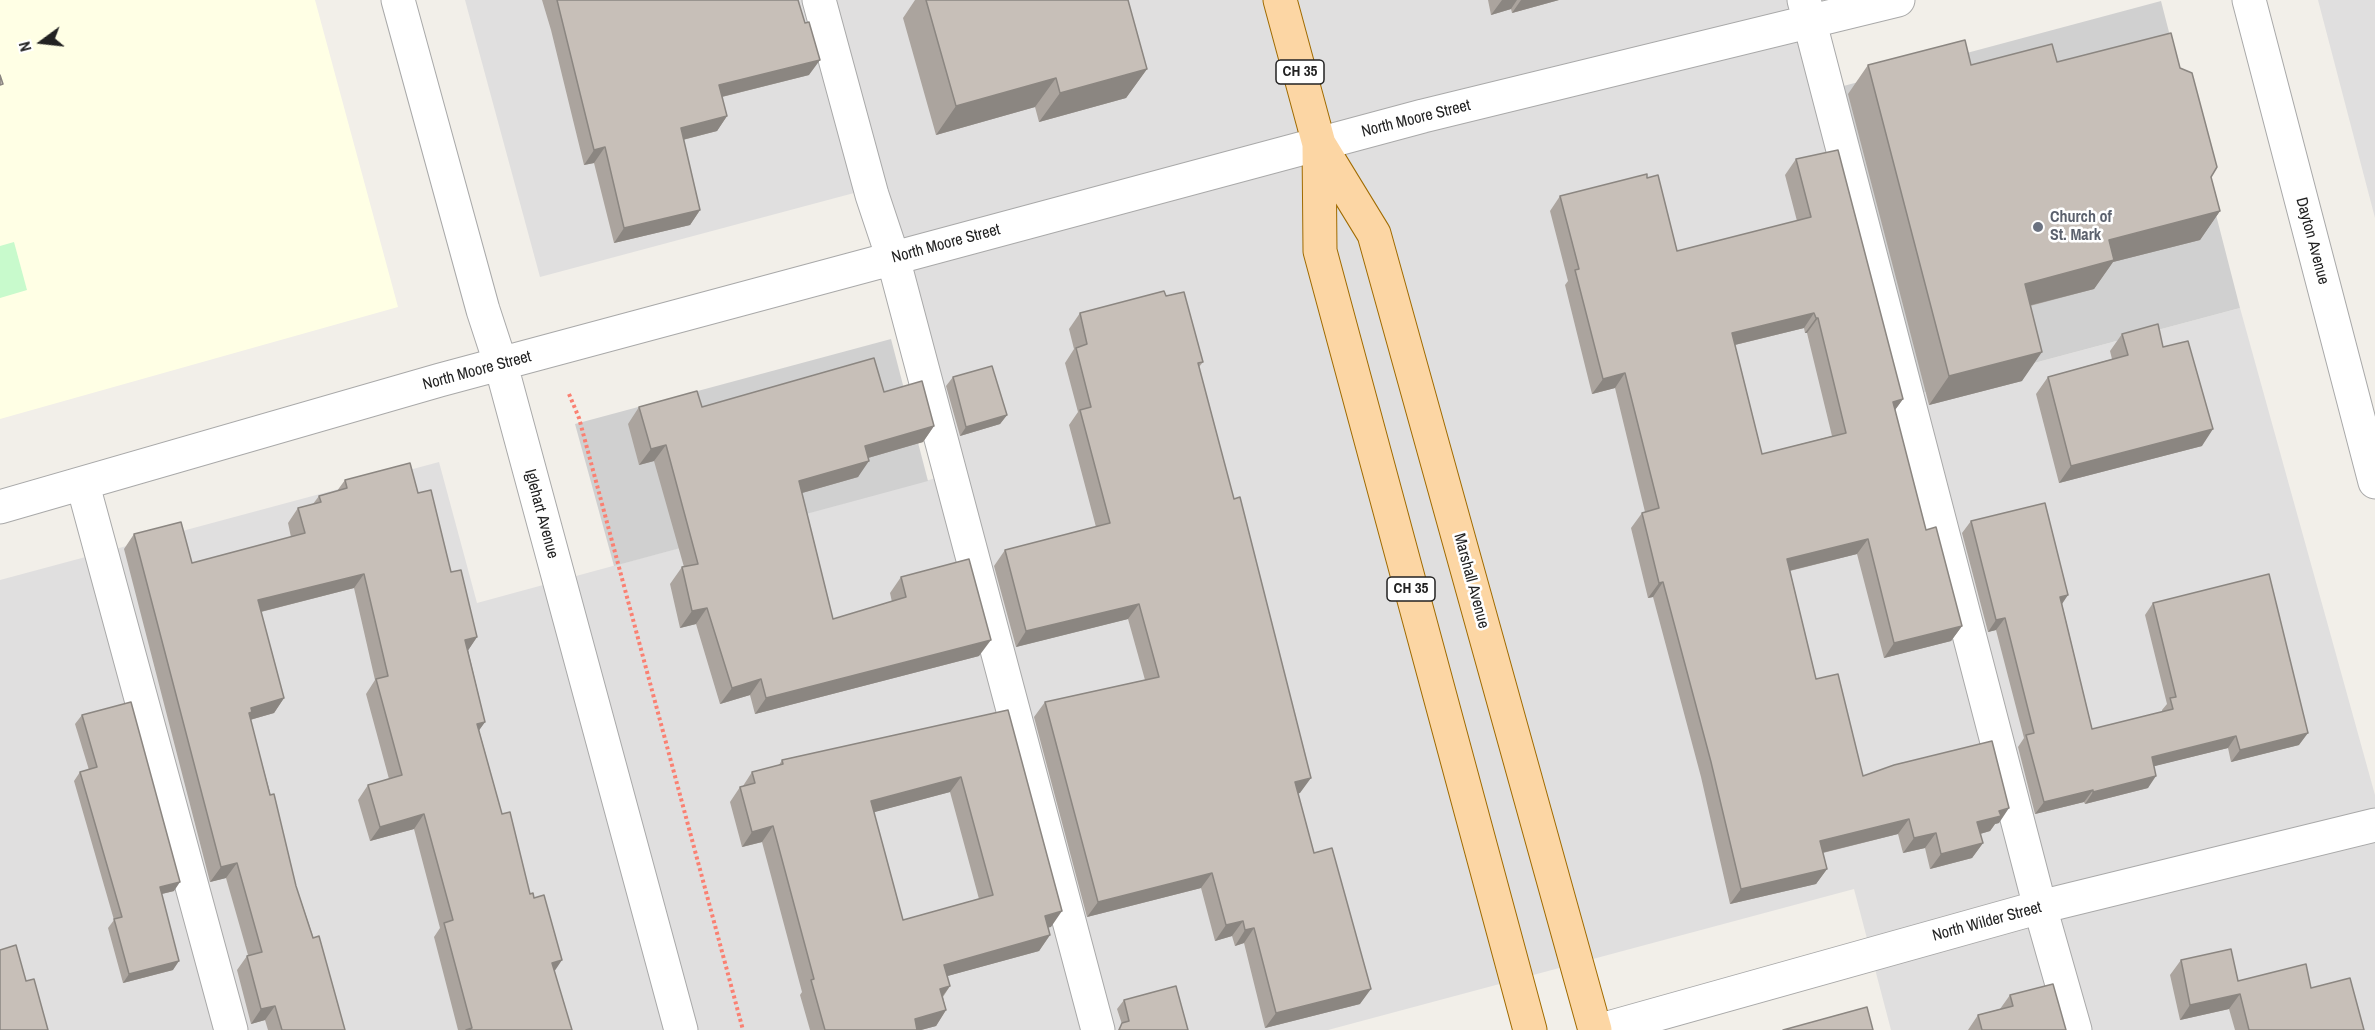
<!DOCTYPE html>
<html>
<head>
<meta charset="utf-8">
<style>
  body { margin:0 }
  #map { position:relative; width:2375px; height:1030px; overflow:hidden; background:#f2efe9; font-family:"Archivo Narrow",sans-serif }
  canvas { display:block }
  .north { position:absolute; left:12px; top:12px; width:60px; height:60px; -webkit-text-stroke:4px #fff; paint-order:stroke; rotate:255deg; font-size:16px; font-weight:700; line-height:24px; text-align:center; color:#222 }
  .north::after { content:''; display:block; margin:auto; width:21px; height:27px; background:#222; clip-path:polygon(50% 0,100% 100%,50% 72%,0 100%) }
</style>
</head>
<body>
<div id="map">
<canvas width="2375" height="1030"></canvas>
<div class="north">N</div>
</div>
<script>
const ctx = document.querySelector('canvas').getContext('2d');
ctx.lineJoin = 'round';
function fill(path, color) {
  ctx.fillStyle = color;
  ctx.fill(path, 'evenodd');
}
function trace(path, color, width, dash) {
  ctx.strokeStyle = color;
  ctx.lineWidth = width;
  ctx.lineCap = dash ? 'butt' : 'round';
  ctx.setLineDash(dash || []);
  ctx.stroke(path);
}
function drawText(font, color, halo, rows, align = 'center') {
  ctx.font = font + ' "Archivo Narrow",sans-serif';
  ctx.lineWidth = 5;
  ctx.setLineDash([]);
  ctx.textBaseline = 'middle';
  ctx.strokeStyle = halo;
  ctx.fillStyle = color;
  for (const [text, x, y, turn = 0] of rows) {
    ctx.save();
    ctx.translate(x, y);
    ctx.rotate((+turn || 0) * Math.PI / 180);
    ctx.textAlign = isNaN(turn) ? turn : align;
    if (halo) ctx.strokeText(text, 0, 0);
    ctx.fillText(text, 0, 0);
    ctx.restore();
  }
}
const residential = new Path2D(`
  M465,0H802L854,193L540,277Z
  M831,0H1817L1918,394L2240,308L2375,795V1030H1891L1854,889L1328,1030H0V580L439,462L477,603L958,472Z
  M2318,0H2375V218Z`);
const education = new Path2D(`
  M0,0H315L398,307L0,419Z`);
const religious = new Path2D(`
  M2161,1L2240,308L1918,394L1836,88Z
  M891,339L928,481L614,566L575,424Z`);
const park = new Path2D(`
  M14,242L27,290L0,298V246Z`);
const path = new Path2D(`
  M569,394L579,418L743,1030`);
const minor = new Path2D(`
  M398,0L483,310L501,365L681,1030
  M819,0L872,195L893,258L1098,1030
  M1804,0L2040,907L2075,1030
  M2249,0L2375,482
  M83,485L231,1030
  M0,507L440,380L1423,116L1898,0
  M1601,1030L2040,907L2375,825`);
const major = new Path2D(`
  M1280,0L1319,144L1320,251L1530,1030
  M1319,144L1374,234L1595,1030`);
const wall = new Path2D(`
  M542,0H798L809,75L722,97L727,116L717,131L683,140L700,210L690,225L614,243L594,163L584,165L551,30Z
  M915,0H1128L1147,69L1126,98L1039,122L1035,107L936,135L903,18Z
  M1488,0H1559L1512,13L1511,9L1491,15Z
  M2057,62L2180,68L2211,177L2220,211L2200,240L2113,262L2094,289L2030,306L2022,381L1929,405L1848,94L1868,65H1971Z
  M1796,159L1903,399L1895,410L1926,530L1962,626L1951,641L1884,658L1857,554L1790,571L1816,679L1863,776L1999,823L1995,824L1990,831L1980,834L1983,843L1972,858L1930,869L1925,848L1903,853L1898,834L1823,853L1827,869L1816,884L1730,904L1701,777L1653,597L1648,598L1631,528L1642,513L1645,512L1615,388L1592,394L1565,285L1568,281L1550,211L1560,196L1677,251L1797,221L1785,175ZM1804,328L1805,333H1807L1832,436L1762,454L1735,345Z
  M1166,296L1203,362L1199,367L1300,793H1298L1314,853L1360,1004L1265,1028L1244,943L1235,946L1232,936L1215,941L1201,888L1087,917L1034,717L1045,702L1145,680L1128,619L1016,647L994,566L1005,550L1096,527L1069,425L1078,412L1065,363L1074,349L1069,329L1080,313Z
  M2122,334L2163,347L2202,446L2059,483L2036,394L2048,377L2112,359L2110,351Z
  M953,377L1007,415L1000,424L960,436L946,386Z
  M884,392L934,426L923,442L868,458L858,477L802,493L833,619L892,602L890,593L901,577L979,656L755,714L750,695L720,704L696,624L680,628L670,584L682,567H684L654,461L639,465L628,424L639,407H702Z
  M345,480L418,493L451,572L477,637L468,650L485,722L479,730L502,814L530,894L572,1030H458L434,937L440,928L414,829L370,841L358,800L368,785L389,779L366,694L375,680L354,588L261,612L284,698L274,713L250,720L296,886L345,1030H268L265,1020L251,1024L237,970L247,956L248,955L226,878L210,882L124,549L134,534L192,563L291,537L288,523L298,508L313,504L319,496L337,491Z
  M1971,521L2062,604L2092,729L2162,712V710L2167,704L2145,615L2153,603L2299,745L2231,762L2228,748L2154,766L2148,788L2085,804L2084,802L2035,814L2018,747L2024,738L1996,630L1988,632L1962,533Z
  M1008,710L1051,927H1048L1050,935L1039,951L947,976L950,986L943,997L946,1010L936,1026L921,1030H810L800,995L802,992L762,842L742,847L730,802L740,787L743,786L752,772L779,765L782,760ZM950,792L979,899L903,920L874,812Z
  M82,715L174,891L162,894L173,970L123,983L108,928L114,920L74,781L80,772L89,770L75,724Z
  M2181,960L2238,981L2311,988L2364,1030H2235L2229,1009L2180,1020L2170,975Z
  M2010,995L2066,1030H1968L1978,1015L2000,1009Z
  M1124,1000L1188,1030H1118L1122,1024L1117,1009Z`);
const shadedWall = new Path2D(`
  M1502,0H1517L1511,9L1491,15Z
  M1521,0H1559L1512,13Z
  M820,60L809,75L709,100L719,85Z
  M1147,69L1126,98L1039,122L1060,93Z
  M1056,78L1035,107L936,135L956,106Z
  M727,116L717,131L670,143L681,128Z
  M605,147L594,163L584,165L594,150Z
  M700,210L690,225L614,243L624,228Z
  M2220,211L2200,240L2113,262L2094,289L2004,312L2025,284L2109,240Z
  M1814,313L1804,328L1722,348L1732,333Z
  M1816,318H1818L1807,333H1805Z
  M2042,352L2022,381L1929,405L1949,376Z
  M1625,373L1615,388L1592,394L1603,379Z
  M1903,399L1892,414L1893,402Z
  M1007,415L1000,424L960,436L966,427Z
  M934,426L923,442L854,462L865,446Z
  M2213,429L2202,446L2059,483L2071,466Z
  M666,445L654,461L639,465L651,449Z
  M869,461L858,477L788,497L799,481Z
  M1868,539L1857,554L1776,574L1787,559Z
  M364,574L354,588L248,615L258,600Z
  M1663,582L1653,597L1648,598L1659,583Z
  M2068,595L2060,607V597Z
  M1139,604L1128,619L1016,647L1026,631Z
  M707,608L696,624L680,628L692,611Z
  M2005,618L1996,630L1988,632L1996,620Z
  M1962,626L1951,641L1884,658L1894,643Z
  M477,637L467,652L465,640Z
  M991,640L979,656L755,714L766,698Z
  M761,679L750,695L720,704L732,688Z
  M284,698L274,713L246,721L251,708Z
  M485,722L475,736L477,724Z
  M2308,733L2299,745L2231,762L2240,750Z
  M2236,736L2228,748L2143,769L2152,757Z
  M2156,776L2148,788L2085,804L2093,792Z
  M961,777L950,792L860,816L871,801Z
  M1311,778L1300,793L1284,797L1295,782Z
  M2093,790L2084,802L2035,814L2044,802Z
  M2009,808L1999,823L1995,824L1990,831L1966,838L1977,822L1999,811Z
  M424,814L414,829L370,841L380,827Z
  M1909,819L1898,834L1809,856L1820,841Z
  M773,826L762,842L742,847L752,832Z
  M1936,833L1925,848L1903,853L1914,838Z
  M1983,843L1972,858L1930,869L1941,854Z
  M237,863L226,878L210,882L221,867Z
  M1827,869L1816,884L1730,904L1741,889Z
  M1212,873L1201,888L1087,917L1098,902Z
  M180,882L174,891L153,896L160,887Z
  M1062,911L1051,927L1034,931L1045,916Z
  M1243,921L1232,936L1215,941L1226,925Z
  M1254,928L1244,943L1235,946L1245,930Z
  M1050,935L1039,951L933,980L944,965Z
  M562,960L552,975V963Z
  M179,961L173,970L123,983L129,974Z
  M950,986L939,1001L940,989Z
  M1371,989L1360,1004L1265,1028L1276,1013Z
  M2240,994L2229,1009L2180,1020L2190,1005Z
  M275,1006L265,1020L251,1024L261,1009Z
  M946,1010L936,1026L921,1030H907L915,1019Z`);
const building = new Path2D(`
  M557,0H798L805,23L809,22L820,60L719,85L727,116L681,128L700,210L624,228L605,147L594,150Z
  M926,0H1128L1147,69L1060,93L1056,78L956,106Z
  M2171,33L2180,68L2192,73L2217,167L2211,177L2220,211L2109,240L2114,260L2025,284L2042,352L1949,376L1868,65L1965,40L1971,65L2052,44L2057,62Z
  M0,75L3,84L0,85Z
  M1838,150L1903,399L1893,402L1926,530L1936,527L1962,626L1894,643L1868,539L1787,559L1816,679L1838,674L1863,776L1894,765L1992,741L2009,808L1999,811L2001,816L1977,822L1983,843L1941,854L1936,833L1914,838L1909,819L1820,841L1827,869L1741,889L1711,762L1663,582L1659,583L1642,513L1659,508L1625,373L1603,379L1575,270L1579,269L1560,196L1647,174V178L1658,175L1677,251L1811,217L1796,159ZM1814,313L1816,318H1818L1846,433L1762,454L1732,333Z
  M1164,291L1166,296L1184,292L1203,362L1198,363L1234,499L1240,497L1311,778L1295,782L1314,853L1332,848L1371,989L1276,1013L1254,928L1245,930L1243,921L1226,925L1212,873L1098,902L1045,702L1159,677L1139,604L1026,631L1005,550L1110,523L1080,410L1091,407L1076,348L1087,344L1080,313Z
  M2158,324L2163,347L2188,341L2213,429L2071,466L2048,377L2128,355L2122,334Z
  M874,358L884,392L922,381L934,426L865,446L869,461L799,481L833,619L906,597L901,577L969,559L991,640L766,698L761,679L732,688L707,608L692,611L682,567L698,564L666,445L651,449L639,407L697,391L702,407Z
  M992,366L1007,415L966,427L953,377Z
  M410,463L418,493L431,490L451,572L461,570L477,637L465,640L485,722L477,724L502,814L510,812L530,894L533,893L534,898L544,895L562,960L552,963L572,1030H466L472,1028L444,923L453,920L424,814L380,827L368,785L402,775L376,679L388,676L364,574L258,600L284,698L251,708L252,712L249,713L270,795L274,794L296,886L313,938L319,936L345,1030H282L275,1006L261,1009L247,956L262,952L237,863L221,867L134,534L181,522L192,563L305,533L298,508L321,502L319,496L347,488L345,480Z
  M2045,503L2068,595L2060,597L2092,729L2173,709L2170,698L2176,697L2153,603L2269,574L2308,733L2240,750L2236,736L2152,757L2156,776L2093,792V790L2044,802L2026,735L2034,733L2005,618L1996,620L1971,521Z
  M131,702L180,882L160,887L179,961L129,974L114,919L122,917L80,772L97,767L82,715Z
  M1008,710L1062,911L1045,916L1050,935L944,965L950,986L940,989L946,1010L915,1019L917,1030H825L811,980L814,979L773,826L752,832L740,787L755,783L752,772L783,764L782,760ZM961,777L993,895L903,920L871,801Z
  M16,945L26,981L34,979L48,1030H0V950Z
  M2231,949L2238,981L2306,964L2311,988L2350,978L2364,1030H2249L2240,994L2190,1005L2181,960Z
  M2053,984L2066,1030H1982L1978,1015L2013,1006L2010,995Z
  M1176,986L1188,1030H1119L1122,1023L1129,1021L1124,1000Z
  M1867,1007L1873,1030H1783Z`);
const markers = [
  [2038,227,6,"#6b7280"]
];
const shields = [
  [1300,72,48],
  [1411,589,48]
];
const shieldNames = [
  ["CH 35",1300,72],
  ["CH 35",1411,589]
];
const streetNames = [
  ["North Moore Street",1416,119,-14],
  ["Dayton Avenue",2312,241,75],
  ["North Moore Street",946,244,-15],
  ["North Moore Street",477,371,-15],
  ["Iglehart Avenue",541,514,75],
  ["Marshall Avenue",1471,581,75],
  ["North Wilder Street",1987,922,-15]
];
const worshipNames = [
  ["Church of",2050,218],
  ["St. Mark",2050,236]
];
fill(residential, '#e0dfdf');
fill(education, '#ffffe5');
fill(religious, '#d0d0d0');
fill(park, '#c8facc');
trace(minor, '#a9a9a9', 35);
trace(major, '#a06b00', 35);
trace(path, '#fa8072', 4, [3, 3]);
trace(minor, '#fff', 33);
trace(major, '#fcd6a4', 33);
fill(wall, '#aba49e');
fill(shadedWall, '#8b8681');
fill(building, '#c7bfb8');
trace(building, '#8b8681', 1.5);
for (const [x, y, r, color] of markers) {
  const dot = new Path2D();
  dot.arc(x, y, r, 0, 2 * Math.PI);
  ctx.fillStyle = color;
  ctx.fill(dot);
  trace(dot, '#fff', 2);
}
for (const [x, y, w] of shields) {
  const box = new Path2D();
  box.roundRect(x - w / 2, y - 12, w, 24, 4.5);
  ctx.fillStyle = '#fff';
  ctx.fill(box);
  trace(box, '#222', 1.5);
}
drawText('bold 15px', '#222', null, shieldNames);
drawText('16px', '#222', '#fff', streetNames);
drawText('bold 16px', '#5b616d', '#fff', worshipNames, 'left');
</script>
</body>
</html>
